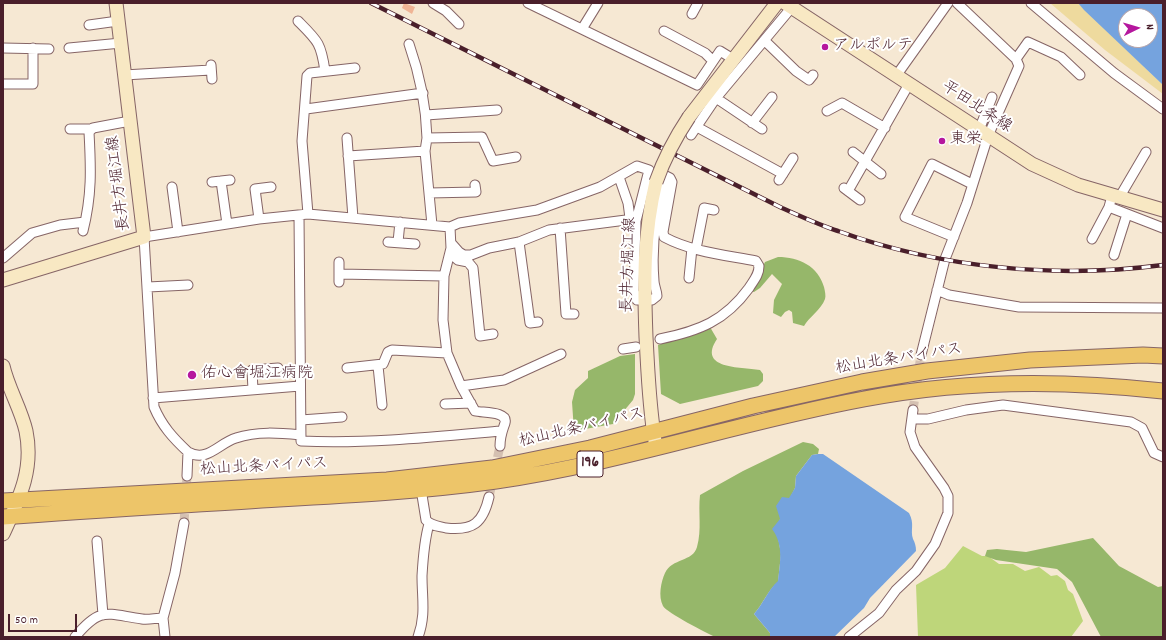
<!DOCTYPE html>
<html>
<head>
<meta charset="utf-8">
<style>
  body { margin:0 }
  #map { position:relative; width:1166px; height:640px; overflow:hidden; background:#f6e8d3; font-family:Dekko,sans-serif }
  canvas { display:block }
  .frame { position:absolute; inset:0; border:4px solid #4a1f2b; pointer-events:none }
  .north { position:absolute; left:1118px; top:8px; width:40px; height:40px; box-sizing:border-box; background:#fff; border:1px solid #b7a5aa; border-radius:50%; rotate:85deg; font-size:11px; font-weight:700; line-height:16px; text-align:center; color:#4a1f2b }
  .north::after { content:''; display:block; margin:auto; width:14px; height:18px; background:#b5179e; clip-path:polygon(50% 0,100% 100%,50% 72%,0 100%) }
  .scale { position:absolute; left:8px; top:614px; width:69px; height:18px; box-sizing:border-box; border:2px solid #4a1f2b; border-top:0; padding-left:5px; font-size:12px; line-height:14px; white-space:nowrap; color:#4a1f2b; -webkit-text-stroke:3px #fff; paint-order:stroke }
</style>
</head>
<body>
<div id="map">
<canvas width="1166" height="640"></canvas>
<div class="frame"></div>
<div class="north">N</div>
<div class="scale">50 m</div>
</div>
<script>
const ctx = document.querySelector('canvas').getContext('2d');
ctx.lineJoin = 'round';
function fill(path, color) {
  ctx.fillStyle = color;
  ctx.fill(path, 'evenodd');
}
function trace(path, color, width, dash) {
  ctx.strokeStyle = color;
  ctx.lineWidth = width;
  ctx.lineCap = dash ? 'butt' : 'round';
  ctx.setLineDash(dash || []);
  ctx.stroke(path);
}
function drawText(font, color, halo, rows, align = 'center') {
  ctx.font = font + ' Dekko,"Klee One",sans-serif';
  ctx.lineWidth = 4;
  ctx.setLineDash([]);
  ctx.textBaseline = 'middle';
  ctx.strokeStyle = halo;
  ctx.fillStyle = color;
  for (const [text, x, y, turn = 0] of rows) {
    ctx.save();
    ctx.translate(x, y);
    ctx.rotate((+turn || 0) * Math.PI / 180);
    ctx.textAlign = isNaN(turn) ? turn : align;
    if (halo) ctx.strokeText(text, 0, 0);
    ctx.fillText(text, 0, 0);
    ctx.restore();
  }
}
const green = new Path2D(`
  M963,546L982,556H988L999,564H1013L1025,571L1039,567L1051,576L1057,575L1065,581L1068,590L1073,594L1083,621L1071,637H918L916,585L945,568Z`);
const forest = new Path2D(`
  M778,257C799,257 818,266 824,287C825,291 826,296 825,299C821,310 809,317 804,326L793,323L792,312L789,310L785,312L781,317L773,313L774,300L782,284L772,274L760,288L754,292L751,291L765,262Z
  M710,327L717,339C697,369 740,367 760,370L763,374V381L758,386L680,404L661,394L658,345Z
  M635,354V394L633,400L613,424L574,431L572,402L575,390L588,378V371L620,356Z
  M803,442L813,444L819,449L818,454L812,455L796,476L795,488L780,519L778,537L781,554L778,582C768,590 763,604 754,614L770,633V637C762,637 719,639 715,637C707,633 667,613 663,606C658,596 661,582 665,573C672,558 693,562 697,547C702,530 698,512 700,495L743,471Z
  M1093,538L1119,566L1158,587L1163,586V637H1101L1072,582L1057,569L996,560L985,556L987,550L997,549L1026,552Z`);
const sand = new Path2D(`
  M1050,3H1078L1163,85V94L1105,50Z`);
const water = new Path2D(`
  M1078,3H1163V85L1084,10ZM1126,16H1150V40H1126Z
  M818,454H823L909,513C915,524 910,530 913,539C915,543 916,546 916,551L870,598L864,608L834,637H770V633L754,614C763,604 768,590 778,581C780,563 784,545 772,529L780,519L776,506L782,497L789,498L795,488L796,476L812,455Z`);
const building = new Path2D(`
  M404,3L415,7L412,14L402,8Z`);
const minorTunnel = new Path2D(`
  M913,410L921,355
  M489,497L500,446
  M184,523L187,476`);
const minor = new Path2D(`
  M433,3L446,11L459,24
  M528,3L697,85L720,51L733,59
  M1031,3L1114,73L1163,109
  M692,14L698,3
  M298,21C318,41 321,43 325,71
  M89,25L118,21
  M582,29L598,3
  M664,31L705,53L713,61
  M765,41L796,71L809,80L813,75
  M409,44C420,75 426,104 427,138
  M3,48L49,49
  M69,48L121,43
  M1016,59L1028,42L1061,57L1080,75
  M211,65L212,79
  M124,75L211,70
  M896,76L948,3
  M3,84H33V48
  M716,98L762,129
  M306,109L423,93
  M827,111L842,103L885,128
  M426,115L497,110
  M752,123L772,97
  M697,127L783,174
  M70,129H90
  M979,130L992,97
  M691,135L716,98L792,7
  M347,138L353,218
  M425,151L427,138L482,137L493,161L516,157
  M853,152L881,174
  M348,156L425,151L432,225
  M779,180L793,158
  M221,181L227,224
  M212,182L230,180
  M172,187L178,232
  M844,188L860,200
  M848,191L909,84
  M429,193L476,192L475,185
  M1112,196L1109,207L1163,228
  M1119,198L1146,152
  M308,214L302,141L307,76L310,73L355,68
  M299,215L301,441C368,444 434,437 501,431
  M259,219L255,189L271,187
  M450,227L451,248L444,276L443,320L447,353L461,386L475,411C483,413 508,411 505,423C502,432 500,436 500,446
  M560,228L566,314H574
  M83,231C92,195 91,169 89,132L93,128L130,121
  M954,237L905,217L932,164L972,184
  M1092,239L1109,207
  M388,242L415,244
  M398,242L400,222
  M519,242L530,323L538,322
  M451,243L459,252L464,255H471L489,248L519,242L549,230L626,220L630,218L628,203L619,177
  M696,249L704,208L714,210
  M450,253L458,260L468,262L473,268L480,336L493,334
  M1114,255L1127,214
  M3,258L32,233L60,225L85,222
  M339,262V282
  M339,274L444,276
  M689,278L692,248
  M148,287L188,285
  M937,290L949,295L1019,307L1163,308
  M623,349L636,347
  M921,355L945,259L967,203L988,136L1019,66L1016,59L957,3
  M378,366L382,405
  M347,368L383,364L388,352L392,350L447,353
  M461,386L504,380L561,354
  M253,390L252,370L278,368
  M153,398L300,386
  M445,404L471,403
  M912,419H928L966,410L1003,405L1131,422L1142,428L1154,453L1163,457
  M301,420L342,417
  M188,452C207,463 219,443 236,438C257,431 279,433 301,435
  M187,476L188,452C173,438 162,426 154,407L144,237L259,219L308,214L450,227L459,223L537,210L600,187L637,166L649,170L636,221L634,291L637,300H652L657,296C657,291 654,286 654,281C651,245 656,210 666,176L670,178L672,182L663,232L664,237C692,252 725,255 756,261L759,266C759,275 754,280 749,288C725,321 699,331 660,339
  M421,489L426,520C431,526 438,526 446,528C473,531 483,523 489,497
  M97,541L103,615
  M75,637C101,606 106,614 142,619C148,620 156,618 163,618
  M165,637L163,618L175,573L184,523
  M418,637C426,615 422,599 422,576C423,559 424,541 429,524
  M849,637L879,613L896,590L916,571L935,544L948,513V496L944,488L915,447L910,432L913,410`);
const secondary = new Path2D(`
  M785,3L1032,164L1078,185L1163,210
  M689,117L777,3
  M3,280L144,237L116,3
  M3,366C8,388 21,409 26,431C34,470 19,499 3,534
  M655,441C649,406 648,372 646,337C644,284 643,235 656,182`);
const trunk = new Path2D(`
  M3,501L387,480L492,468L590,448L753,406L862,382L927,371L1030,360L1143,355L1163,356
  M3,517C95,510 187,505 279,499C352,495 424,491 496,481C621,463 740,422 864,399C961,380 1065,380 1163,391`);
const rail = new Path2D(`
  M371,3L782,208C800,216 819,225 838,231C940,268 1056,279 1163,265`);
const secondaryBridge = new Path2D(`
  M656,182C664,159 675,138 689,117`);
const markers = [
  [825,47,4,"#b5179e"],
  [942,141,4,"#b5179e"],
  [192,375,5,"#b5179e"]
];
const shields = [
  [590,464,26]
];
const shieldNames = [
  ["196",590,464]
];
const poiNames = [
  ["アルポルテ",833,47],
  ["東栄",950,141],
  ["佑心會堀江病院",201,375]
];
const streetNames = [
  ["平田北条線",976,108,33],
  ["長井方堀江線",120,183,-97],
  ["長井方堀江線",630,265,-88],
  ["松山北条バイパス",899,360,-9],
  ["松山北条バイパス",582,429,-13],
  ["松山北条バイパス",264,468,-3]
];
fill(green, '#bed67a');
fill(forest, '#96b76a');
fill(sand, '#eeda9e');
fill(water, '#75a3de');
fill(building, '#f0b495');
trace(minorTunnel, '#d4c0b1', 9, [9, 4.5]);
trace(minor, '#866566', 11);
trace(secondary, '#866566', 15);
trace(trunk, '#866566', 17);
trace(minor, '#fff', 9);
trace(secondary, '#f8e8c3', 13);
trace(trunk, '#edc569', 15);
trace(rail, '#4a1f2b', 4.5);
trace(rail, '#fff', 3, [9]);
trace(secondaryBridge, '#866566', 15, []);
trace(secondaryBridge, '#f8e8c3', 13);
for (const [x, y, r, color] of markers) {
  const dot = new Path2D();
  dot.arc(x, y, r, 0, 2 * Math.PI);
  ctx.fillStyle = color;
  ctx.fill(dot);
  trace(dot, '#fff', 1.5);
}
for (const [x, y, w] of shields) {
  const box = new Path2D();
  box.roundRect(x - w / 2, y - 13, w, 26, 3);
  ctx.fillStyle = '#fff';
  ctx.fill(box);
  trace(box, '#4a1f2b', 1);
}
drawText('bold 15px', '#4a1f2b', null, shieldNames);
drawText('16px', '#4a1f2b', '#fff', poiNames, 'left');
drawText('16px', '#4a1f2b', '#fff', streetNames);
</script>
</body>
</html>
